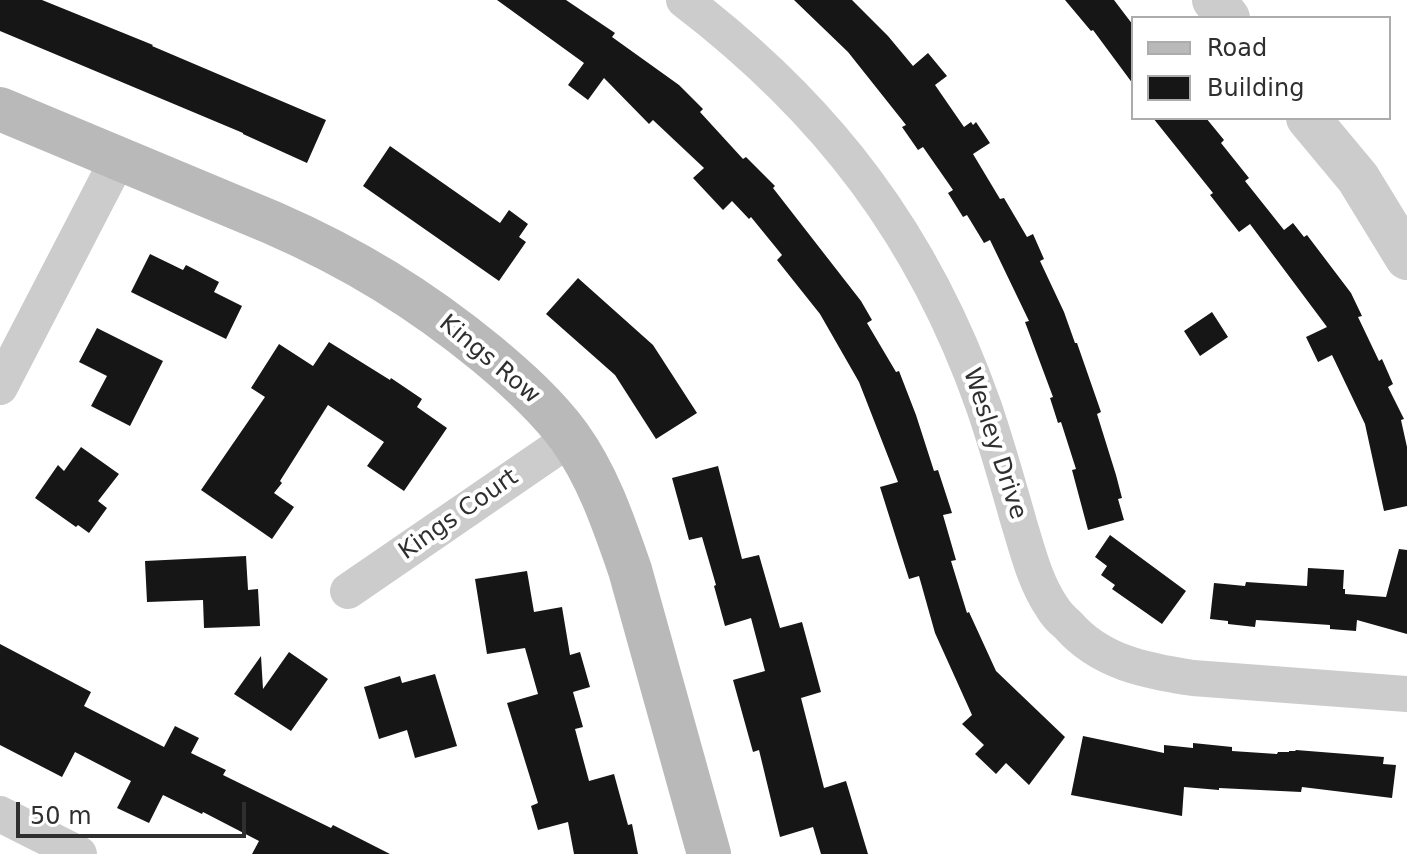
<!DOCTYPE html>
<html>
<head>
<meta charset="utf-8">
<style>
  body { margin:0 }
  #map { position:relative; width:1407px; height:854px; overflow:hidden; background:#fff; font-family:"DejaVu Sans",sans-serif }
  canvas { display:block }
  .legend { position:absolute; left:1131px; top:16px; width:260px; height:104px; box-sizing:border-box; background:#fff; border:2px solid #acacac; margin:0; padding:10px 14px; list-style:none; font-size:24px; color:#2f2f2f }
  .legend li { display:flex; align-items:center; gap:16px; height:40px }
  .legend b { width:40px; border:2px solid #acacac }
  .scale { position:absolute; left:16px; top:802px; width:230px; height:36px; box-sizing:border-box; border:4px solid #2f2f2f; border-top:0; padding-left:10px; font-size:24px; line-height:28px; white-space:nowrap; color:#2f2f2f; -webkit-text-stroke:6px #fff; paint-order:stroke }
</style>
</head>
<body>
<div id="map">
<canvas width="1407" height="854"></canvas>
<ul class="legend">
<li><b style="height:10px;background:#b9b9b9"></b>Road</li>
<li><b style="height:22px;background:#161616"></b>Building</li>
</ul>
<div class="scale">50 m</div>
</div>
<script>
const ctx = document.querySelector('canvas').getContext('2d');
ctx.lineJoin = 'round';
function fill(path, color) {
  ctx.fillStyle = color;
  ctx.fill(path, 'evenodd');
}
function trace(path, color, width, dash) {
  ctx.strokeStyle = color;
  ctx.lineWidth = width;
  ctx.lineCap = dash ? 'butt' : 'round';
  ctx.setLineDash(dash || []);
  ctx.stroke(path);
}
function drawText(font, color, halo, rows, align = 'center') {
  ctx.font = font + ' "DejaVu Sans",sans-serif';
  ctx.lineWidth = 8;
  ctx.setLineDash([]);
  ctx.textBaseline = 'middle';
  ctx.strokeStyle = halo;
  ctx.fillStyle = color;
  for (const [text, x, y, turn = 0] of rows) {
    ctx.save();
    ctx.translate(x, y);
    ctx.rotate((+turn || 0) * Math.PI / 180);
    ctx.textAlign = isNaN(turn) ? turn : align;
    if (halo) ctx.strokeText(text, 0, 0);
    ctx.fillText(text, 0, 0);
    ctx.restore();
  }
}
const building = new Path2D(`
  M0,0H42L153,45L152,46L326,120L307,163L243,134V133L0,31Z
  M497,0H566L615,33L612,37L679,85L703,109L700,112L743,159L746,157L775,186L773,188L861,301L872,320L867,323L896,372L899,371L916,415L934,471L938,470L952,513L943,515L956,560L951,561L967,613L969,612L996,671L1065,737L1029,785L1006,763L996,774L975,754L984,745L962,724L972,715L935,633L919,576L909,579L880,487L898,482L859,382L820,314L777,260L782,255L751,217L749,219L732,201L723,210L693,178L704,168L653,120L649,124L604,78L588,100L568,85L584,63Z
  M794,0H852L888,36L913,66L928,53L947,76L935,85L964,127L971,122L973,125L976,122L990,143L973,154L1000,199L1004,198L1027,237L1033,234L1044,259L1040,261L1064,312L1075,343H1077L1101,412L1097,414L1116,475L1122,498L1118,499L1124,520L1088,530L1072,470L1076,469L1061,422L1058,423L1050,398L1053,397L1025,322L1029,321L990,240L984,243L967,215L963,217L948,193L953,190L923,147L918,150L902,127L906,125L848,52Z
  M1065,0H1114L1133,25V84L1093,30L1091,31Z
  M1153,118H1206L1224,140L1221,143L1249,178L1245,181L1284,230L1293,223L1304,237L1307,235L1351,293L1362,316L1358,317L1379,361L1382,359L1393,384L1388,387L1404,419L1401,420L1407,447V506L1384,511L1365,424L1332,355L1318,362L1306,337L1327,327L1250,224L1239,232L1210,195L1213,193Z
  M390,146L500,223L509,210L528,224L519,237L526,242L499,281L363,186Z
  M150,254L183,270L186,265L219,282L214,292L242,306L226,339L131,292Z
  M578,278L653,345L697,413L656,439L615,375L546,314Z
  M1212,312L1228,337L1200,356L1184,331Z
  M97,328L163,361L130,426L91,406L107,376L79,362Z
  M329,342L390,380L391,378L422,399L417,407L447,428L404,491L367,466L384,442L328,405L280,481L282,483L274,493L294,507L272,539L201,490L265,397L251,388L279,344L313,366Z
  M81,447L119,474L98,501L107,508L89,533L78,525L76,527L35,498L58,465L64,471Z
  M718,466L742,559L759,555L780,628L802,622L821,692L801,698L824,788L846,781L868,854H821L813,827L780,837L759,750L753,752L733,680L765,671L751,618L725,626L714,586L716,585L702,537L689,540L672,478Z
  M1110,535L1186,591L1162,624L1112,589L1115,585L1101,575L1107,566L1095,557Z
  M1399,549L1407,550V634L1357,620L1356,631L1330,629V625L1256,620L1255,627L1228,624V621L1210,619L1214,583L1245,586L1246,582L1307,586L1308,568L1344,570L1343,589H1345V594L1386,597Z
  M246,556L248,590L258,589L260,626L204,628L203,600L147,602L145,561Z
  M527,571L534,612L562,607L570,655L580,652L590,687L573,692L583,727L575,729L589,781L614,774L628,825L632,824L638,854H574L568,822L538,830L531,806L538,803L507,703L538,694L525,648L487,654L475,579Z
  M0,644L91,692L84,706L164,747L175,726L199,738L191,753L226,770L223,775L331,828L333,825L390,854H252L259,841L203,812L202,814L163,795L149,823L117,808L131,781L75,752L62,777L0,745Z
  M289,652L328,679L291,731L234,694L261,656L263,689Z
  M435,674L457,746L415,758L407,730L379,739L364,687L400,676L402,683Z
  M1083,736L1164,753V745L1193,748V743L1232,747V751L1277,754L1278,752H1289V751H1295L1296,750L1384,757L1383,764L1396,765L1392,798L1302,787L1301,792L1219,788V790L1184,787L1182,816L1071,795Z`);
const minor = new Path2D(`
  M684,0C828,110 924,236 984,407C997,445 1008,484 1019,523C1028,552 1035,582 1052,607C1056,614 1062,620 1068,625C1100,662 1146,671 1193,678L1407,694
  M0,387L118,159
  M348,591L571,438
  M0,814L79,854`);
const tertiary = new Path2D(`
  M1214,0L1228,18
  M1308,118L1358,178L1407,258`);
const secondary = new Path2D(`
  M0,109L273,223C353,258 420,299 487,354C517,379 546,405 569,436C598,476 614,524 630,570L709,854`);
const streetNames = [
  ["Kings Row",489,360,40],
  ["Wesley Drive",994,444,72],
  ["Kings Court",459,515,-35]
];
fill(building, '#161616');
trace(minor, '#ccc', 36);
trace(tertiary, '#ccc', 44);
trace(secondary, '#b9b9b9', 44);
drawText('24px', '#2f2f2f', '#fff', streetNames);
</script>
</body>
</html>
